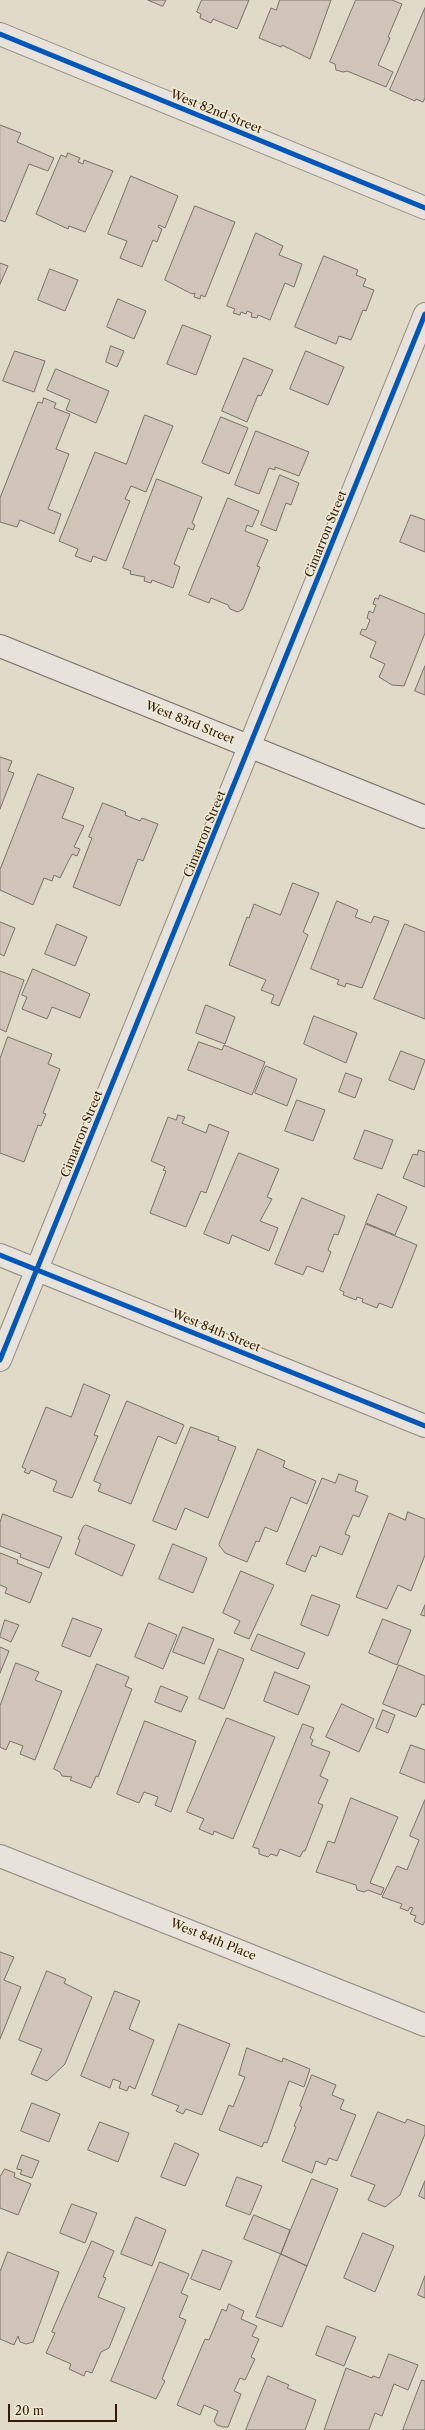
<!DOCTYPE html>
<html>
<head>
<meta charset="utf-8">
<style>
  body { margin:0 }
  #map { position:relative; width:425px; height:2430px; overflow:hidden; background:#e0dac9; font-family:"Libre Caslon Text",serif }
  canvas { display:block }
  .scale { position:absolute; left:8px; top:2404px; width:109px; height:18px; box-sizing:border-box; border:2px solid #341c08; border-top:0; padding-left:5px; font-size:12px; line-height:14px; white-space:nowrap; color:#341c08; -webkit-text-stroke:3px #f1ead5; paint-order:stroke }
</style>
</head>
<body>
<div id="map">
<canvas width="425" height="2430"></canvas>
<div class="scale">20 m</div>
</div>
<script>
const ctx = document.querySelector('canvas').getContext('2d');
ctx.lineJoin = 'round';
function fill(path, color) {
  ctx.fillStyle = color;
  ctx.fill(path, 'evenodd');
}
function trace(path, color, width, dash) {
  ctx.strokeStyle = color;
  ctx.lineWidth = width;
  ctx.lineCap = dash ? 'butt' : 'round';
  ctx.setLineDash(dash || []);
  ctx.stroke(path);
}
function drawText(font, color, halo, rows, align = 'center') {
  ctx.font = font + ' "Libre Caslon Text",serif';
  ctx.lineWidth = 3;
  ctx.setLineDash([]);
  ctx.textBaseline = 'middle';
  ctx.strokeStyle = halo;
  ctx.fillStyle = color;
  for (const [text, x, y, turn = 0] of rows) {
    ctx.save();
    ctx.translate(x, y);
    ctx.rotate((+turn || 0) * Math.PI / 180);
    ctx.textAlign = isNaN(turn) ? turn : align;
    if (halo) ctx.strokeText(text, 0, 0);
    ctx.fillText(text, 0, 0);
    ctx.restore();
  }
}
const building = new Path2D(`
  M148,0H166L163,6Z
  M202,0H249L237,29L213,19L211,23L200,18L201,14L197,12Z
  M280,0H331L310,59L282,45L281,47L259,38L271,8L276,10Z
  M356,0H392L402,4L388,37L390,38L378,65L393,72L386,87L347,71L343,72L336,70L335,64L330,62Z
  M425,8V98L423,102L416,99L415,101L390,90Z
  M0,125L21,133L17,142L54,158L48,171L29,164L5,222L0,220Z
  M68,153L80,158L78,162L83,164L84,160L113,171L85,232L69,226L68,229L36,214L61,155L66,157Z
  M131,176L178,196L165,228L159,225L158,227L162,229L157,242L153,240L142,267L120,258L127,241L108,234Z
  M195,206L235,222L205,297L201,295L200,299L194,297L195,293L192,294L165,280Z
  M256,233L283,246L279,255L302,264L294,287L285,283L270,320L258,315L257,318L251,317L252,313L247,311L246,314L241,312L240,315L233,313L235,309L227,306Z
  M324,256L358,270L356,275L366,279L363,286L374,290L366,311L363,310L351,340L339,336L336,344L295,327Z
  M0,263L8,266L0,284Z
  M50,269L78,280L65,311L38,300Z
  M118,299L146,311L134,339L107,327Z
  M183,325L211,336L196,375L167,364Z
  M111,346L124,351L117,367L106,362Z
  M15,351L45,361L34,392L3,381Z
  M306,351L344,367L328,405L290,389Z
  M244,358L273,370L261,396L258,395L247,422L222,411Z
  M56,369L109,391L96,423L66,410L70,400L47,390Z
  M44,398L56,403L54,408L70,414L56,449L69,454L48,509L61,514L54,534L20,520L17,527L0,522V498L38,402L42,403Z
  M145,415L173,426L146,492L131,486L125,499L130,501L106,561L93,556L91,562L75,556L78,549L59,541L95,452L126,464Z
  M221,417L248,428L229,474L202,463Z
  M256,431L309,452L299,476L275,467V470L269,468L259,494L235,485Z
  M280,475L299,483L291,505L286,503L276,531L261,525Z
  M157,479L202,497L192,523L195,525L193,530L188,528L174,564L180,567L173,588L152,580L151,583L144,581L145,577L130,574L131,571L123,568Z
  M228,498L259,511L252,527L247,525L245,531L268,540L257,566L260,567L243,609L238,612L230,609L228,605L211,598L209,603L189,595Z
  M411,515L425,520V552L400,542Z
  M380,595L425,614V633L404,686L392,685L379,677L385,664L370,657L376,642L360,634L362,629L366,630L370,620L367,618L369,611L373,613L376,605L373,604L375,598L378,599Z
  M425,666V695L415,691Z
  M0,757L12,761L8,771L14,773L0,809Z
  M38,774L74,788L62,818L84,826L74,847L80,849L77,856L72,854L60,878L54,875L52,881L44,878L33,905L0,890V870Z
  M103,803L126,812L125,815L140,821L142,818L158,824L143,861L138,859L120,906L73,887L92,838L89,837Z
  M293,883L319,893L303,932L308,935L279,1006L271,1003L274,995L261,990L266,980L229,965L247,917L249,918L254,904L280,915Z
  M337,901L358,910L355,917L371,923L374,916L389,921L362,988L346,983L345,987L337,984L339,980L311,969Z
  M0,922L15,928L4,956L0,954Z
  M57,924L87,937L75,966L45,954Z
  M405,924L425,932V1019L374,999Z
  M33,969L90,994L80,1018L52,1007L47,1019L22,1009L27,997L22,995Z
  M0,971L24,980L6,1032L0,1029Z
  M206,1005L235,1017L225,1044L196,1033Z
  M314,1016L357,1033L346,1063L304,1044Z
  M8,1037L52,1054L48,1064L60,1069L43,1113L46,1114L41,1126L38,1125L24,1162L0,1153V1059Z
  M199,1042L222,1050L224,1045L265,1062L252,1095L188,1070Z
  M401,1051L425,1060L414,1090L389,1080Z
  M266,1066L297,1079L287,1106L255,1093Z
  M346,1073L362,1079L355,1098L339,1092Z
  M297,1100L325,1110L313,1141L285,1131Z
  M178,1115L185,1117L182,1123L206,1133L209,1124L229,1132L206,1193L201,1191L186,1227L150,1213L166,1171L163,1170L165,1167L151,1161L168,1117L176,1120Z
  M365,1130L393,1140L382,1169L354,1159Z
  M419,1150L425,1152V1187L403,1178L413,1154L417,1155Z
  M239,1153L279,1169L267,1197L272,1199L260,1221L278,1228L269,1251L232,1235L229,1244L204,1234Z
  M378,1194L407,1207L395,1235L366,1223Z
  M302,1198L345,1216L338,1235L334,1234L328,1250L331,1252L323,1272L307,1266L303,1275L275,1264Z
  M366,1224L417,1245L392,1308L379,1303L377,1308L362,1302L363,1299L357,1297L356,1300L343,1295L344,1292L340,1290Z
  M84,1384L110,1395L94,1435L98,1436L72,1498L53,1491L57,1481L31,1470L29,1474L24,1472L26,1469L22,1467L46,1407L71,1417Z
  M127,1401L184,1425L176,1444L158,1436L131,1504L98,1491L101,1484L94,1481Z
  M191,1427L219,1437L218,1440L236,1447L208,1518L185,1508L176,1530L153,1521Z
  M258,1449L285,1461L283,1467L316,1481L307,1504L291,1497L277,1532L265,1527L259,1542L256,1541L247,1562L225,1553L219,1545Z
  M339,1474L358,1481L355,1491L368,1496L359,1517L353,1515L345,1534L350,1536L342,1555L320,1546L316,1557L312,1555L305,1572L286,1564L322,1478L335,1483Z
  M408,1512L425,1519V1555L411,1591L398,1585L387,1609L356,1597L389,1513L405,1520Z
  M3,1514L62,1537L49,1568L20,1557L21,1554L0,1546V1523Z
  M86,1525L135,1545L122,1576L75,1554L80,1540L78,1539L83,1527Z
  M173,1544L207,1558L193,1593L159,1579Z
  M0,1553L18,1560L17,1563L42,1573L30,1603L5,1593L7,1588L0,1585Z
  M241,1571L274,1585L249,1639L234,1633L240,1621L223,1613Z
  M312,1595L340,1605L328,1636L301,1625Z
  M425,1605V1616L421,1615Z
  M73,1618L102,1629L90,1657L62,1646Z
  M383,1619L411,1630L397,1665L369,1653Z
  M5,1620L19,1625L11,1642L0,1637Z
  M149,1623L177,1635L163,1669L135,1657Z
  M183,1627L214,1639L204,1664L173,1652Z
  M258,1634L305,1653L298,1669L251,1650Z
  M0,1647L9,1651L0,1673Z
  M219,1649L244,1659L224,1709L199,1699Z
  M16,1663L39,1672L35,1680L62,1691L35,1760L20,1754L23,1746L10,1741L6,1750L0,1747V1706Z
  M97,1664L129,1677L125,1686L132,1689L98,1777L96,1776L91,1788L70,1780L72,1777L62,1776L60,1772L54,1769Z
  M399,1665L425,1676V1705L422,1704L416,1717L383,1704Z
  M275,1672L310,1686L298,1715L264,1701Z
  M161,1686L188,1697L181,1712L155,1702Z
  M342,1704L374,1719L359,1752L326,1737Z
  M383,1710L395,1715L388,1733L376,1728Z
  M227,1718L275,1737L233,1839L214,1831L213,1835L199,1829L204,1819L187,1812Z
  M145,1721L196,1741L171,1812L155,1805L158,1797L144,1792L139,1803L117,1794Z
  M303,1724L314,1728L310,1738L313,1740L311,1745L330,1752L320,1776L328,1780L318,1803L323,1805L305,1851H303L300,1857L280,1849L277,1856L271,1854L268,1857L259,1854V1849L253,1847Z
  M411,1745L425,1750V1783L400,1773Z
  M351,1798L398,1817L370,1883L384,1888L381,1895L368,1890L364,1892L357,1890L356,1885L316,1872L328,1841L334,1843Z
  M425,1800V1921L423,1925L414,1921L416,1916L410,1914L413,1908L410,1907L408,1911L400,1908L402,1904L382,1897L397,1866L407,1870L419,1840L410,1836Z
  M0,1952L14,1957L4,1980L21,1987L0,2039Z
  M47,1971L66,1979L64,1983L92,1997L65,2064L47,2081L31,2074L42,2049L19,2040Z
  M115,1991L140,2001L129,2029L154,2040L135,2089L129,2086L127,2091L119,2088L121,2082L113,2079L110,2088L81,2076Z
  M179,2024L230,2044L202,2115L186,2109L183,2114L176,2111L179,2106L152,2095Z
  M247,2048L282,2062L283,2058L310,2069L304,2087L289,2081L267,2143L264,2142L262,2147L219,2130L229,2105L233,2107L245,2077L239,2075Z
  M312,2075L336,2085L332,2095L344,2100L340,2109L356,2115L337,2161L329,2158L326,2165L316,2161L312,2173L282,2161L296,2127L294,2126L302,2107L300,2106Z
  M32,2103L60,2114L49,2142L21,2131Z
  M378,2112L405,2123L407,2119L425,2126V2134L400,2195L385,2207L368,2200L375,2185L351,2176Z
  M100,2122L129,2133L118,2162L88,2150Z
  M175,2143L199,2154L185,2186L161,2177Z
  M22,2155L39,2161L32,2178L20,2174L22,2170L17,2169Z
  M5,2169L15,2173L14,2177L31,2184L18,2215L0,2208V2177Z
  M237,2177L262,2186L250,2215L226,2206Z
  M312,2179L338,2189L307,2266L281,2254Z
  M425,2181V2199L419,2196Z
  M72,2204L97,2213L85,2243L60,2233Z
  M254,2215L290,2230L281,2254L244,2239Z
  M136,2217L166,2230L152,2266L121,2254Z
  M363,2233L394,2246L375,2292L344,2278Z
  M92,2241L114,2251L103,2277L106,2278L98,2297L125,2308L109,2348L101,2352L92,2373L86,2371L84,2376L69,2369L71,2364L46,2353L55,2333L52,2332Z
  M203,2250L232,2261L220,2290L191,2279Z
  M8,2252L59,2272L33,2342L26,2344L20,2342L18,2336L14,2345L0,2339V2272Z
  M281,2254L307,2266L282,2327L256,2317Z
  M160,2262L189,2274L181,2293L188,2296L179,2317L186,2320L162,2379L165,2381L156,2399L111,2381Z
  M425,2276V2298L418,2295Z
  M229,2304L244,2311L241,2319L257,2326L252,2336L259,2339L251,2357L255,2359L245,2380L240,2378L234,2391L241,2394L228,2427H223L217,2425L214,2421L218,2411L204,2405L200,2415L177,2405L205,2339L209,2340L222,2309L226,2311Z
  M327,2326L356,2337L344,2366L316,2355Z
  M389,2354L418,2365L408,2390L394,2384L382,2416L375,2413L369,2430H324L346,2368L372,2378L373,2376L379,2378Z
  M268,2376L289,2385L287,2388L316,2400L305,2430H246Z
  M422,2380L425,2381V2430H403Z`);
const street = new Path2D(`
  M0,34L425,208
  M0,1255L425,1426
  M0,1360L425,314
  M0,1856L425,2025`);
const secondary = new Path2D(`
  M0,646L425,817`);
const cycleway = new Path2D(`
  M0,34L425,208
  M0,1255L425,1426
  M0,1360L425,314`);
const streetNames = [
  ["West 82nd Street",216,112,22],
  ["Cimarron Street",326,534,-68],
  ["West 83rd Street",190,723,22],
  ["Cimarron Street",205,834,-68],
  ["Cimarron Street",82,1134,-68],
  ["West 84th Street",216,1331,22],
  ["West 84th Place",213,1940,22]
];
fill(building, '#d1c4b8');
trace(building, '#7a7267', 1);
trace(street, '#938c80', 24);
trace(secondary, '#7a7267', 24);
trace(street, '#e7e3db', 22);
trace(secondary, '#e7e3db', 22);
trace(cycleway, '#0057b8', 5);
drawText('12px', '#341c08', '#f1ead5', streetNames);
</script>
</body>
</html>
